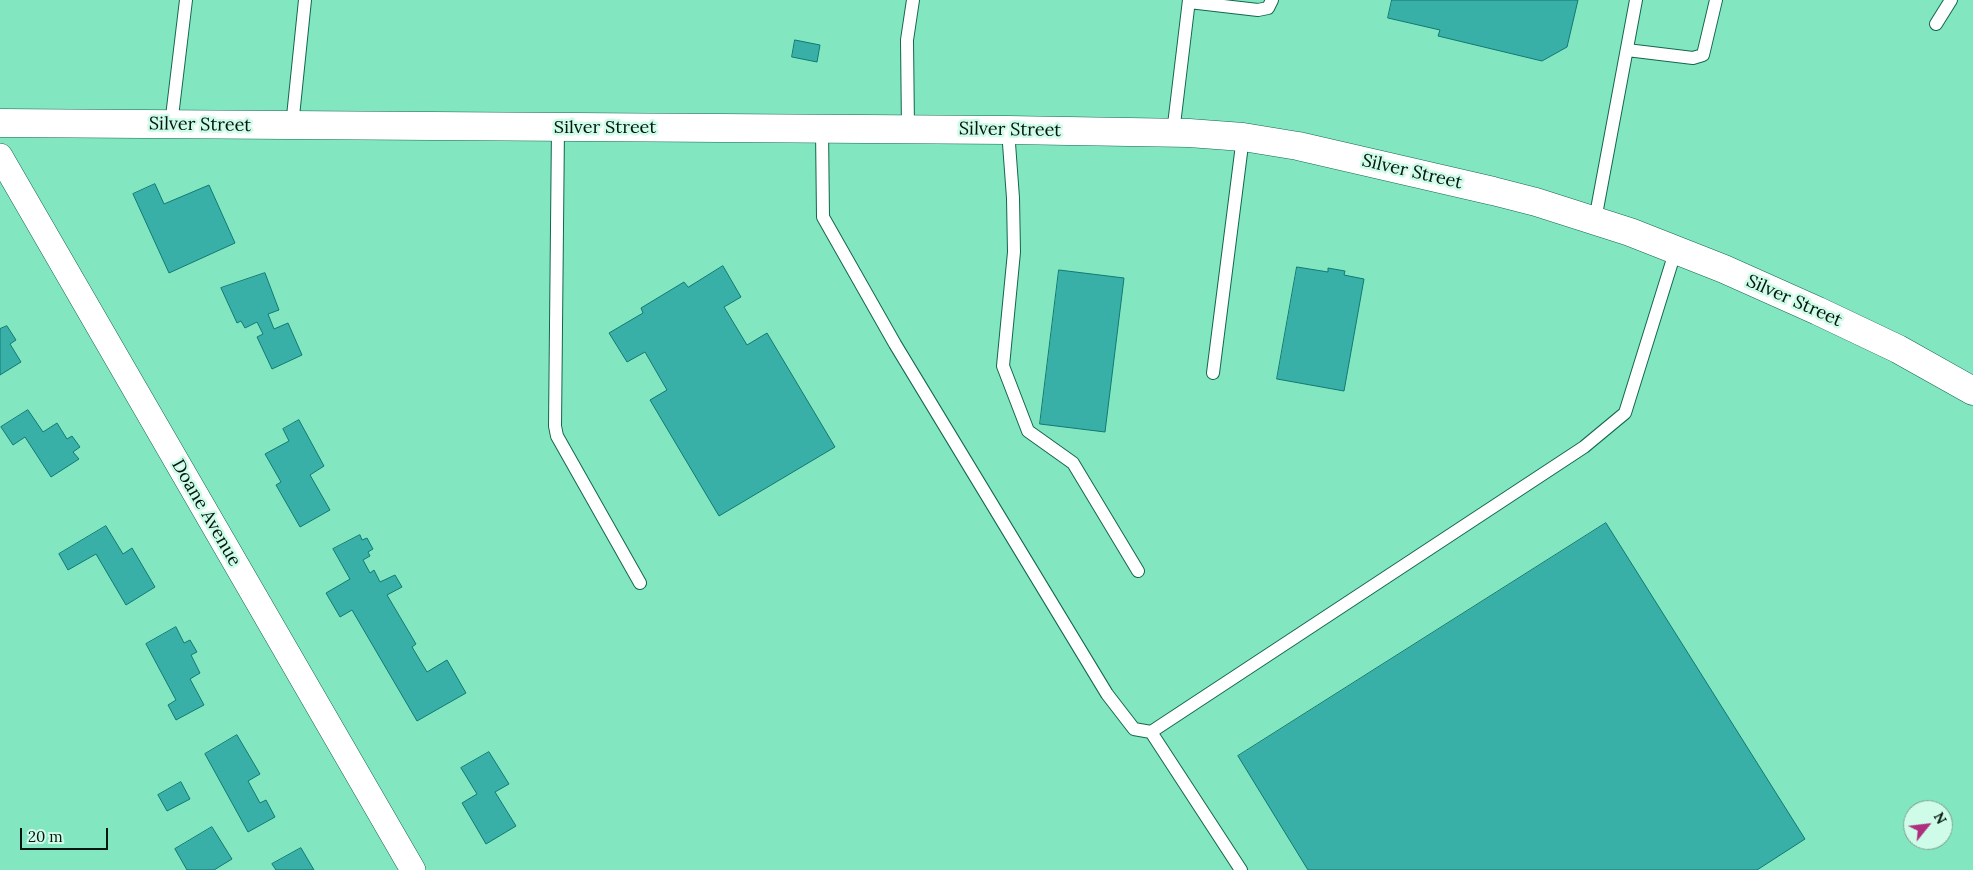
<!DOCTYPE html>
<html>
<head>
<meta charset="utf-8">
<style>
  body { margin:0 }
  #map { position:relative; width:1973px; height:870px; overflow:hidden; background:#82e6c1; font-family:Lora,serif }
  canvas { display:block }
  .north { position:absolute; left:1903px; top:800px; width:50px; height:50px; box-sizing:border-box; background:#cefce8; border:1px solid #7ca091; border-radius:50%; rotate:61deg; font-size:14px; font-weight:700; line-height:20px; text-align:center; color:#02160f }
  .north::after { content:''; display:block; margin:auto; width:18px; height:22px; background:#ae2f7d; clip-path:polygon(50% 0,100% 100%,50% 72%,0 100%) }
  .scale { position:absolute; left:20px; top:828px; width:88px; height:22px; box-sizing:border-box; border:2px solid #02160f; border-top:0; padding-left:6px; font-size:15px; line-height:18px; white-space:nowrap; color:#02160f; -webkit-text-stroke:4px #cefce8; paint-order:stroke }
</style>
</head>
<body>
<div id="map">
<canvas width="1973" height="870"></canvas>
<div class="north">N</div>
<div class="scale">20 m</div>
</div>
<script>
const ctx = document.querySelector('canvas').getContext('2d');
ctx.lineJoin = 'round';
function fill(path, color) {
  ctx.fillStyle = color;
  ctx.fill(path, 'evenodd');
}
function trace(path, color, width, dash) {
  ctx.strokeStyle = color;
  ctx.lineWidth = width;
  ctx.lineCap = dash ? 'butt' : 'round';
  ctx.setLineDash(dash || []);
  ctx.stroke(path);
}
function drawText(font, color, halo, rows, align = 'center') {
  ctx.font = font + ' Lora,serif';
  ctx.lineWidth = 5;
  ctx.setLineDash([]);
  ctx.textBaseline = 'middle';
  ctx.strokeStyle = halo;
  ctx.fillStyle = color;
  for (const [text, x, y, turn = 0] of rows) {
    ctx.save();
    ctx.translate(x, y);
    ctx.rotate((+turn || 0) * Math.PI / 180);
    ctx.textAlign = isNaN(turn) ? turn : align;
    if (halo) ctx.strokeText(text, 0, 0);
    ctx.fillText(text, 0, 0);
    ctx.restore();
  }
}
const building = new Path2D(`
  M1392,0H1578L1567,47L1542,61L1438,36L1440,30L1388,18Z
  M795,40L820,45L817,62L792,57Z
  M155,184L164,204L209,185L235,243L169,273L133,194Z
  M723,266L741,297L724,307L747,345L767,333L835,447L719,516L650,400L667,390L645,352L627,362L609,333L643,313L641,308L684,282L688,287Z
  M1297,267L1328,272V268L1345,271L1344,275L1364,279L1344,391L1277,379Z
  M1059,270L1124,278L1105,432L1040,424Z
  M265,273L279,310L268,314L274,329L288,323L302,355L272,369L257,337L263,334L257,322L245,328L241,321L237,323L221,288Z
  M7,326L16,340L10,344L21,362L0,375V329Z
  M28,410L43,432L57,423L67,439L72,436L80,447L73,452L79,459L51,477L25,437L13,445L1,427Z
  M299,420L324,466L310,475L330,510L300,527L276,485L281,482L265,454L289,441L283,429Z
  M1606,523L1805,839L1757,870H1308L1238,756Z
  M106,526L123,554L132,548L155,587L126,605L96,554L68,570L59,554Z
  M360,535L362,540L367,538L373,549L368,552L370,556L363,560L370,573L374,570L380,582L395,575L402,587L387,595L416,644L412,647L427,672L447,660L466,693L417,721L352,610L340,617L326,593L350,579L333,549Z
  M176,627L184,643L190,640L197,652L191,655L200,673L190,679L204,705L176,720L168,705L176,700L146,644Z
  M237,735L260,774L248,781L260,803L266,800L275,817L248,832L205,754Z
  M489,752L509,784L495,792L516,826L486,844L462,803L477,794L461,768Z
  M181,782L190,799L167,811L158,795Z
  M212,827L232,859L214,870H187L175,849Z
  M301,848L314,870H276L272,864Z`);
const service = new Path2D(`
  M1189,2L1258,10L1268,8L1272,0
  M1936,24L1951,0
  M1627,50L1693,58L1703,55L1716,0
  M171,125L186,0
  M292,126L305,0
  M558,127L555,426L557,436L640,583
  M822,129L823,217L895,344L1107,694L1134,729L1151,732L1584,447L1625,413L1676,249
  M908,129L907,40L913,0
  M1008,130L1013,198L1014,252L1003,366L1028,431L1073,463L1138,571
  M1173,133L1189,0
  M1595,220L1636,0
  M1213,373L1243,137
  M1151,732L1241,870`);
const minor = new Path2D(`
  M0,156L413,870`);
const tertiary = new Path2D(`
  M0,123L1008,130L1189,133L1243,137L1298,146L1493,191L1536,202L1630,232L1724,269L1818,311L1898,349L1973,391`);
const streetNames = [
  ["Silver Street",200,125,1],
  ["Silver Street",605,128],
  ["Silver Street",1010,130,1],
  ["Silver Street",1412,172,13],
  ["Silver Street",1794,301,24],
  ["Doane Avenue",206,513,60]
];
fill(building, '#39b0a7');
trace(building, '#117972', 1);
trace(service, '#13674e', 14);
trace(minor, '#13674e', 26);
trace(tertiary, '#13674e', 29);
trace(service, '#fff', 12);
trace(minor, '#fff', 25);
trace(tertiary, '#fff', 28);
drawText('18px', '#02160f', '#cefce8', streetNames);
</script>
</body>
</html>
